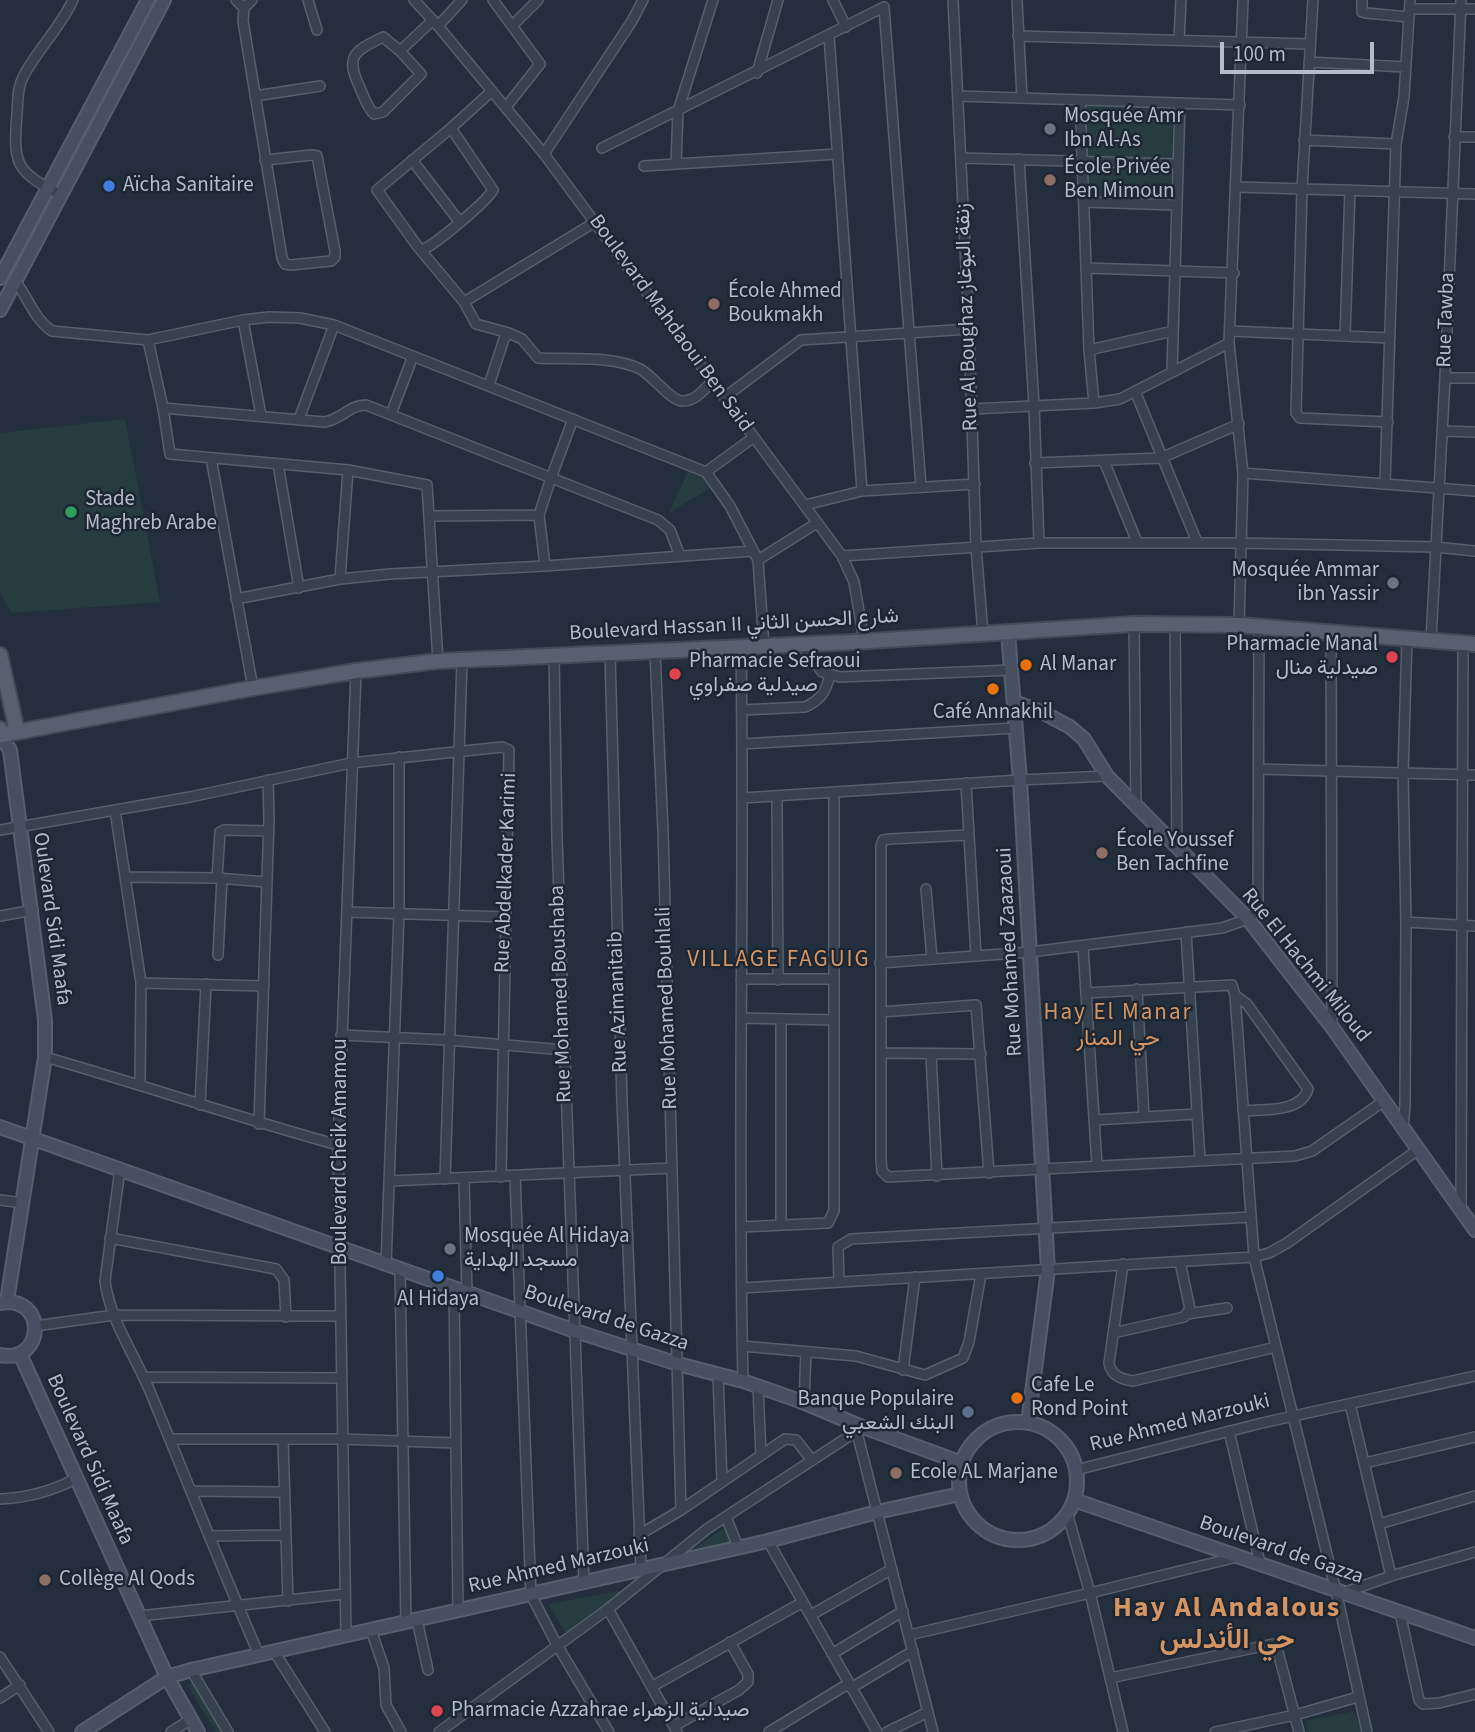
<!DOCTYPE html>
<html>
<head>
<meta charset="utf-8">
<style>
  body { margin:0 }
  #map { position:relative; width:1475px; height:1732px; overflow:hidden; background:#242f3e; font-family:"Source Sans 3",sans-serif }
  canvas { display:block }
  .scale { position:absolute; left:1220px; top:42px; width:154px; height:32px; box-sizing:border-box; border:4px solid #b4bcc9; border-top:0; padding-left:9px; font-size:21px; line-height:24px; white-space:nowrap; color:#b4bcc9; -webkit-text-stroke:5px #1d2633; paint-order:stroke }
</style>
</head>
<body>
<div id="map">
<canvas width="1475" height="1732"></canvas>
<div class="scale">100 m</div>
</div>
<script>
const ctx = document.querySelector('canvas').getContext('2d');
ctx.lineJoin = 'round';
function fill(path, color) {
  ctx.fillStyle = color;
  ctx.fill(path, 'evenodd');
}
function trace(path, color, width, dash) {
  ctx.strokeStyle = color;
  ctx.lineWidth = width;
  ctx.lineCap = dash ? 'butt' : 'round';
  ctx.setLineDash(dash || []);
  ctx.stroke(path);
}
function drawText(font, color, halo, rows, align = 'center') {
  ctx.font = font + ' "Source Sans 3",Vazirmatn,sans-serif';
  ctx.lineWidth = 5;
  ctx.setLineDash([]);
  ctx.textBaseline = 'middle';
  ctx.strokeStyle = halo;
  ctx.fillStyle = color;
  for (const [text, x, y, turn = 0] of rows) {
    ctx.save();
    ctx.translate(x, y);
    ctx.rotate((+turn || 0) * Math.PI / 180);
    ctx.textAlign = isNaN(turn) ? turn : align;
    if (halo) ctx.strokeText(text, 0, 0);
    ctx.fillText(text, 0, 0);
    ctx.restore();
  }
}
const green = new Path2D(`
  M1083,105L1173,108L1171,211L1091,208Z
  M125,419L160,602L11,613L0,591V433Z
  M689,469L703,473L713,486L669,513Z
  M723,1529L737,1544L693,1549Z
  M624,1590L566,1634L549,1604Z
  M195,1681L225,1732H216L187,1685Z
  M1354,1711L1361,1732H1308L1306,1721Z`);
const street = new Path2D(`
  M236,0L244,8
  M252,0L244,8L243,21L282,258L285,264L291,265L331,261L335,257V251L317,156L312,155L265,160
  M308,0L317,30
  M414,0L438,26L544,154L842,556L854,582L864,641
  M493,0L540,64L506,107
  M833,0L846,27
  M953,0L969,329L976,547L983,634
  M1017,0L1022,98
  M1313,0L1302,189L1296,413L1300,418L1388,422
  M1362,0V12L1366,13L1409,17
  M884,7L921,486
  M1410,9H1475
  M438,26L462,0
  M512,26L538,0
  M829,36L862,491
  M1018,36L1310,44
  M383,37L400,51L421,74L383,112L374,114C367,107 364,97 360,88C345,56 353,52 383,37Z
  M1179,40L1181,0
  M400,51L433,20
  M1309,62L1406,67
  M757,73L778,0
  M492,91L451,128L377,190L418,247L464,302L476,324L509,333
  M255,96L320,86
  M958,96L1240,105
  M1080,100L1089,350L1094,403
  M1454,137H1475
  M1304,140L1396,144
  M602,148L884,7
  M544,154L632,21L643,0
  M961,158L1177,164
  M1019,159L1034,405L1039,543
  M412,160L459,221
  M676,163L678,111L713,0
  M644,166L838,154
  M1237,187L1475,194
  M61,195C15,171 13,164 17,114C18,102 17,88 23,77C37,50 60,28 73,0
  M1085,202L1176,205
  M422,250C436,244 485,203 493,190L451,128
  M1087,268L1234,273
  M15,281C29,298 33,318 52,331L148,340L243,320L269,317L300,318L334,325L706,472L730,506L758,560L764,646
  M464,302L595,222
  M243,320L261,415
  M1230,331L1390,338
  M1345,336L1350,190
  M148,340L163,408L170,454L348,470L427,485L438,661
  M1089,350L1173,331
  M1172,371L1180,103
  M1445,378H1475
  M489,385L504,339L509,333L522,339L538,358C570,360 611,355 640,369C652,375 671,401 682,401C695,402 704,389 713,381
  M1135,391L1197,542
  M725,397L801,340L969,329
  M163,408L324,422C341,420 349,405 366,405L658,520L670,530L680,556
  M972,409L1094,403L1120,399L1229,343
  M391,414L413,356
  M299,419L334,325
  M1442,431L1475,432
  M211,458L253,688
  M1104,461L1137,542
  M1035,463L1161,458L1239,424
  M278,464L299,588
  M706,472L754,437
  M1243,473L1475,491
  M1385,483L1396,144L1404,97L1410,0
  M805,505L862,491L975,484
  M430,516L539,515
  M842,556L1039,543H1241L1435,547L1475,551
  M758,560L817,523
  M545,566L539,515L551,478L573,419
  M340,579L348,470
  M236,599L340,579L390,574L545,566L753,551
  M1134,624L1136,808
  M1175,624L1177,848
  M1239,625L1243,473L1229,343L1243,0
  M1331,631L1332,1027
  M1431,640L1445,378L1461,0
  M801,644L822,672L840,677L1012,670
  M741,647C745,892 737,1136 743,1381
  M655,652L663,831L681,1510
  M610,654L622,1102L641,1569
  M554,657L557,839L584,1582
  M742,710L805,707C821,700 826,691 830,675
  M742,744L1016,728
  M1259,769L1475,775
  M966,783L976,956
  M777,796L778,980
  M743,798L1020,780L1107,776
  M115,810L141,983L140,1084
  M0,830L190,797L351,763L502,747L509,750L501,1177
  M968,835L890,839L883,840L881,846V1160L882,1171L888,1177L1295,1156L1312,1151L1384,1101
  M126,877L217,878L266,882
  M217,878L220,832L224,830L269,831
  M926,889L932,959
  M347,912L506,917
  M0,916L33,910
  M1406,922L1475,926
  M1186,932L1200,1160
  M1083,946L1097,1165
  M218,955L222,878
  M880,963L1030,952L1222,928L1248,919L1254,913L1258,901L1259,626
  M741,979H834
  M141,983L264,986
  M1137,989L1144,1117
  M1086,993L1232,985L1235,995L1254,1257L1336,1591L1367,1732
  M1235,995L1247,1004L1308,1089C1301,1113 1263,1109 1243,1111
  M881,1012L976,1005L989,1173
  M742,1018L834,1020
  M341,1035L448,1040L564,1050
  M881,1053L981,1054
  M931,1054L937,1176
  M45,1057C143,1085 240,1118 338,1145
  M200,1105L206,984
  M1094,1120L1196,1114
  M259,1124L269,819L268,780
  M1403,1128L1405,1106L1406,922L1403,773L1407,638
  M120,1169L105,1281C110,1320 134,1354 149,1389C186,1478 221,1567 259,1655
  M515,1176L531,1595L557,1645L609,1732
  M445,1179L462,661
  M464,1179L467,1293
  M390,1181L672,1168
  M0,1200L23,1203
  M1461,1209L1463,643
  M781,1225V1019
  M741,1227L828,1223L834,1211V792
  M110,1238L276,1269L284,1280L286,1317
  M1123,1264L1109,1363C1111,1375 1120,1379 1133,1381L1276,1347
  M386,1265L399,913V757
  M400,1269L406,1622
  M839,1282L838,1247L851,1239L1251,1217
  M742,1288L1254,1257L1269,1253L1287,1243L1419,1149
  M454,1289L458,1610
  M1187,1314L1227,1308
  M35,1326L114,1315L341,1316
  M1113,1333L1184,1317L1190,1309L1180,1262
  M742,1346L856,1356L925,1375L963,1358L969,1342L981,1274
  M903,1370L915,1277
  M718,1375L722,1481
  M144,1377L341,1378
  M758,1387L761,1455
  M804,1402L806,1352
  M1350,1404L1391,1576
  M855,1425L933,1732
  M1229,1431L1260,1563
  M170,1439H342L456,1443
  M283,1440L288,1601
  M1365,1463L1475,1437
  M1076,1470L1262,1423L1475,1376
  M191,1491L284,1492
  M0,1499C26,1498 52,1491 75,1479
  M1067,1513L1090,1593L1123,1732
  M726,1517L738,1547
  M1379,1524L1475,1496
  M639,1535L681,1510L785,1439L796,1440L811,1459
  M209,1536L285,1535
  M768,1541L877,1732
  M1343,1593L1391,1576L1475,1552
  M608,1609L677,1732
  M1400,1613L1419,1700L1423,1704L1439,1703L1475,1694
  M811,1615L892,1569
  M139,1616L344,1594
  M417,1620L428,1670
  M371,1630L384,1668L386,1705L401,1732
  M346,1634L338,1145L356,671
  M909,1635L1090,1593L1237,1557
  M275,1653L325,1732
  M832,1654L903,1611
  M0,1657L49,1732
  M191,1670L228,1732
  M1110,1678L1273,1644L1278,1652L1299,1732
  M653,1686L803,1602
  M851,1688L913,1651
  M0,1698L20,1685
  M674,1726L739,1690L748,1682V1674L730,1642
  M171,1732L191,1719
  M439,1732L608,1609L707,1529L857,1431
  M769,1732L848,1684
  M887,1732L928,1712
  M1215,1732L1295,1715L1358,1697`);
const secondary = new Path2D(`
  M0,278L148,0
  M0,310L164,0
  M1008,633L1020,780L1048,1270L1028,1423
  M1014,702L1042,712L1070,727L1084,739L1107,776L1248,919L1332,1027L1475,1230
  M0,735L10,750L45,1020V1057L7,1301
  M0,1127L575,1331L678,1364L743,1381L800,1401L855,1424L962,1463
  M20,1354L167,1677L198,1732
  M0,1355C46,1364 47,1294 0,1303
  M959 1481a59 59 0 1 1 118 0a59 59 0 1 1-118 0Z
  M1074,1500L1475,1638
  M82,1732L167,1677L191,1670L768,1541L877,1512L960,1494`);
const primary = new Path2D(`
  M0,655L17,731
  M0,729L1,735L253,688L356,671L438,661L854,642L1134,624L1239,625L1475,644`);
const markers = [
  [1050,129,7,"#6b7280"],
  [1050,180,7,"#8d6e63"],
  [109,186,7,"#3f7fe0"],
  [714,304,7,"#8d6e63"],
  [71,512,7,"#2e9e5b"],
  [1393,583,7,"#6b7280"],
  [1392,657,7,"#e0444e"],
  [1026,665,7,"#e8710a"],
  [675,674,7,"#e0444e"],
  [993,689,7,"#e8710a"],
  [1102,853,7,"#8d6e63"],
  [450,1249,7,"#6b7280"],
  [438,1276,7,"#3f7fe0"],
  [1017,1398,7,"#e8710a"],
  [968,1412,7,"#5c6f8a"],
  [896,1473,7,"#8d6e63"],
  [45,1580,7,"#8d6e63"],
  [437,1711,7,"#e0444e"]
];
const poiNames = [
  ["Mosquée Amr",1064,117],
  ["Ibn Al-As",1064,141],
  ["École Privée",1064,168],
  ["Ben Mimoun",1064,192],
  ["Aïcha Sanitaire",123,186],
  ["École Ahmed",728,292],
  ["Boukmakh",728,316],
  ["Stade",85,500],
  ["Maghreb Arabe",85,524],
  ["Mosquée Ammar",1379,571,"right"],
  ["ibn Yassir",1379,595,"right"],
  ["Pharmacie Manal",1378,645,"right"],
  ["صيدلية منال",1378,669,"right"],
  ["Pharmacie Sefraoui",689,662],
  ["صيدلية صفراوي",689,686],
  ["Al Manar",1040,665],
  ["Café Annakhil",993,713,"center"],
  ["École Youssef",1116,841],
  ["Ben Tachfine",1116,865],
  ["Mosquée Al Hidaya",464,1237],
  ["مسجد الهداية",464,1261],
  ["Al Hidaya",438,1300,"center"],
  ["Cafe Le",1031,1386],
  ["Rond Point",1031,1410],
  ["Banque Populaire",954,1400,"right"],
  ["البنك الشعبي",954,1424,"right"],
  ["Ecole AL Marjane",910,1473],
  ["Collège Al Qods",59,1580],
  ["Pharmacie Azzahrae صيدلية الزهراء",451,1711]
];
const streetNames = [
  ["Rue Al Boughaz زنقة البوغاز",968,317,-92],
  ["Rue Tawba",1447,320,-88],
  ["Boulevard Mahdaoui Ben Said",670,324,54],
  ["Boulevard Hassan II شارع الحسن الثاني",734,626,-3],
  ["Rue Abdelkader Karimi",507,873,-88],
  ["Oulevard Sidi Maafa",51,919,82],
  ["Rue Mohamed Zaazaoui",1011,952,-93],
  ["Rue El Hachmi Miloud",1305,966,51],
  ["Rue Mohamed Boushaba",562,994,-92],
  ["Rue Azimanitaib",619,1002,-92],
  ["Rue Mohamed Bouhlali",668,1008,-92],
  ["Boulevard Cheik Amamou",341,1152,-90],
  ["Boulevard de Gazza",606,1319,18],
  ["Rue Ahmed Marzouki",1180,1424,-14],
  ["Boulevard Sidi Maafa",89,1460,66],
  ["Boulevard de Gazza",1281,1551,19],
  ["Rue Ahmed Marzouki",559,1567,-13]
];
const neighbourhoodNames = [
  ["VILLAGE FAGUIG",779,961],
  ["Hay El Manar",1118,1014],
  ["حي المنار",1118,1040]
];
const districtNames = [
  ["Hay Al Andalous",1227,1610],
  ["حي الأندلس",1227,1642]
];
fill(green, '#263c3f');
trace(street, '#565f6c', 12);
trace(secondary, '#565f6c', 16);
trace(primary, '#414a57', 18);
trace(street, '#38414e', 9);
trace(secondary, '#465061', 12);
trace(primary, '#56606e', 14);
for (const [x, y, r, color] of markers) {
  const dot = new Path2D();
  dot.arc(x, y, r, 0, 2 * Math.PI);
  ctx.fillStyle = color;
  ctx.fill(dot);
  trace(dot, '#1d2633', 2.5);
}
drawText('21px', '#b4bcc9', '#1d2633', poiNames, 'left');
drawText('21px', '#b4bcc9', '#1d2633', streetNames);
ctx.letterSpacing = '2px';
drawText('23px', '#d59563', '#1d2633', neighbourhoodNames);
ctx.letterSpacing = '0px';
ctx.letterSpacing = '2px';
drawText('bold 28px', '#d59563', '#1d2633', districtNames);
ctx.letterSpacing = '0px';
</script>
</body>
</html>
